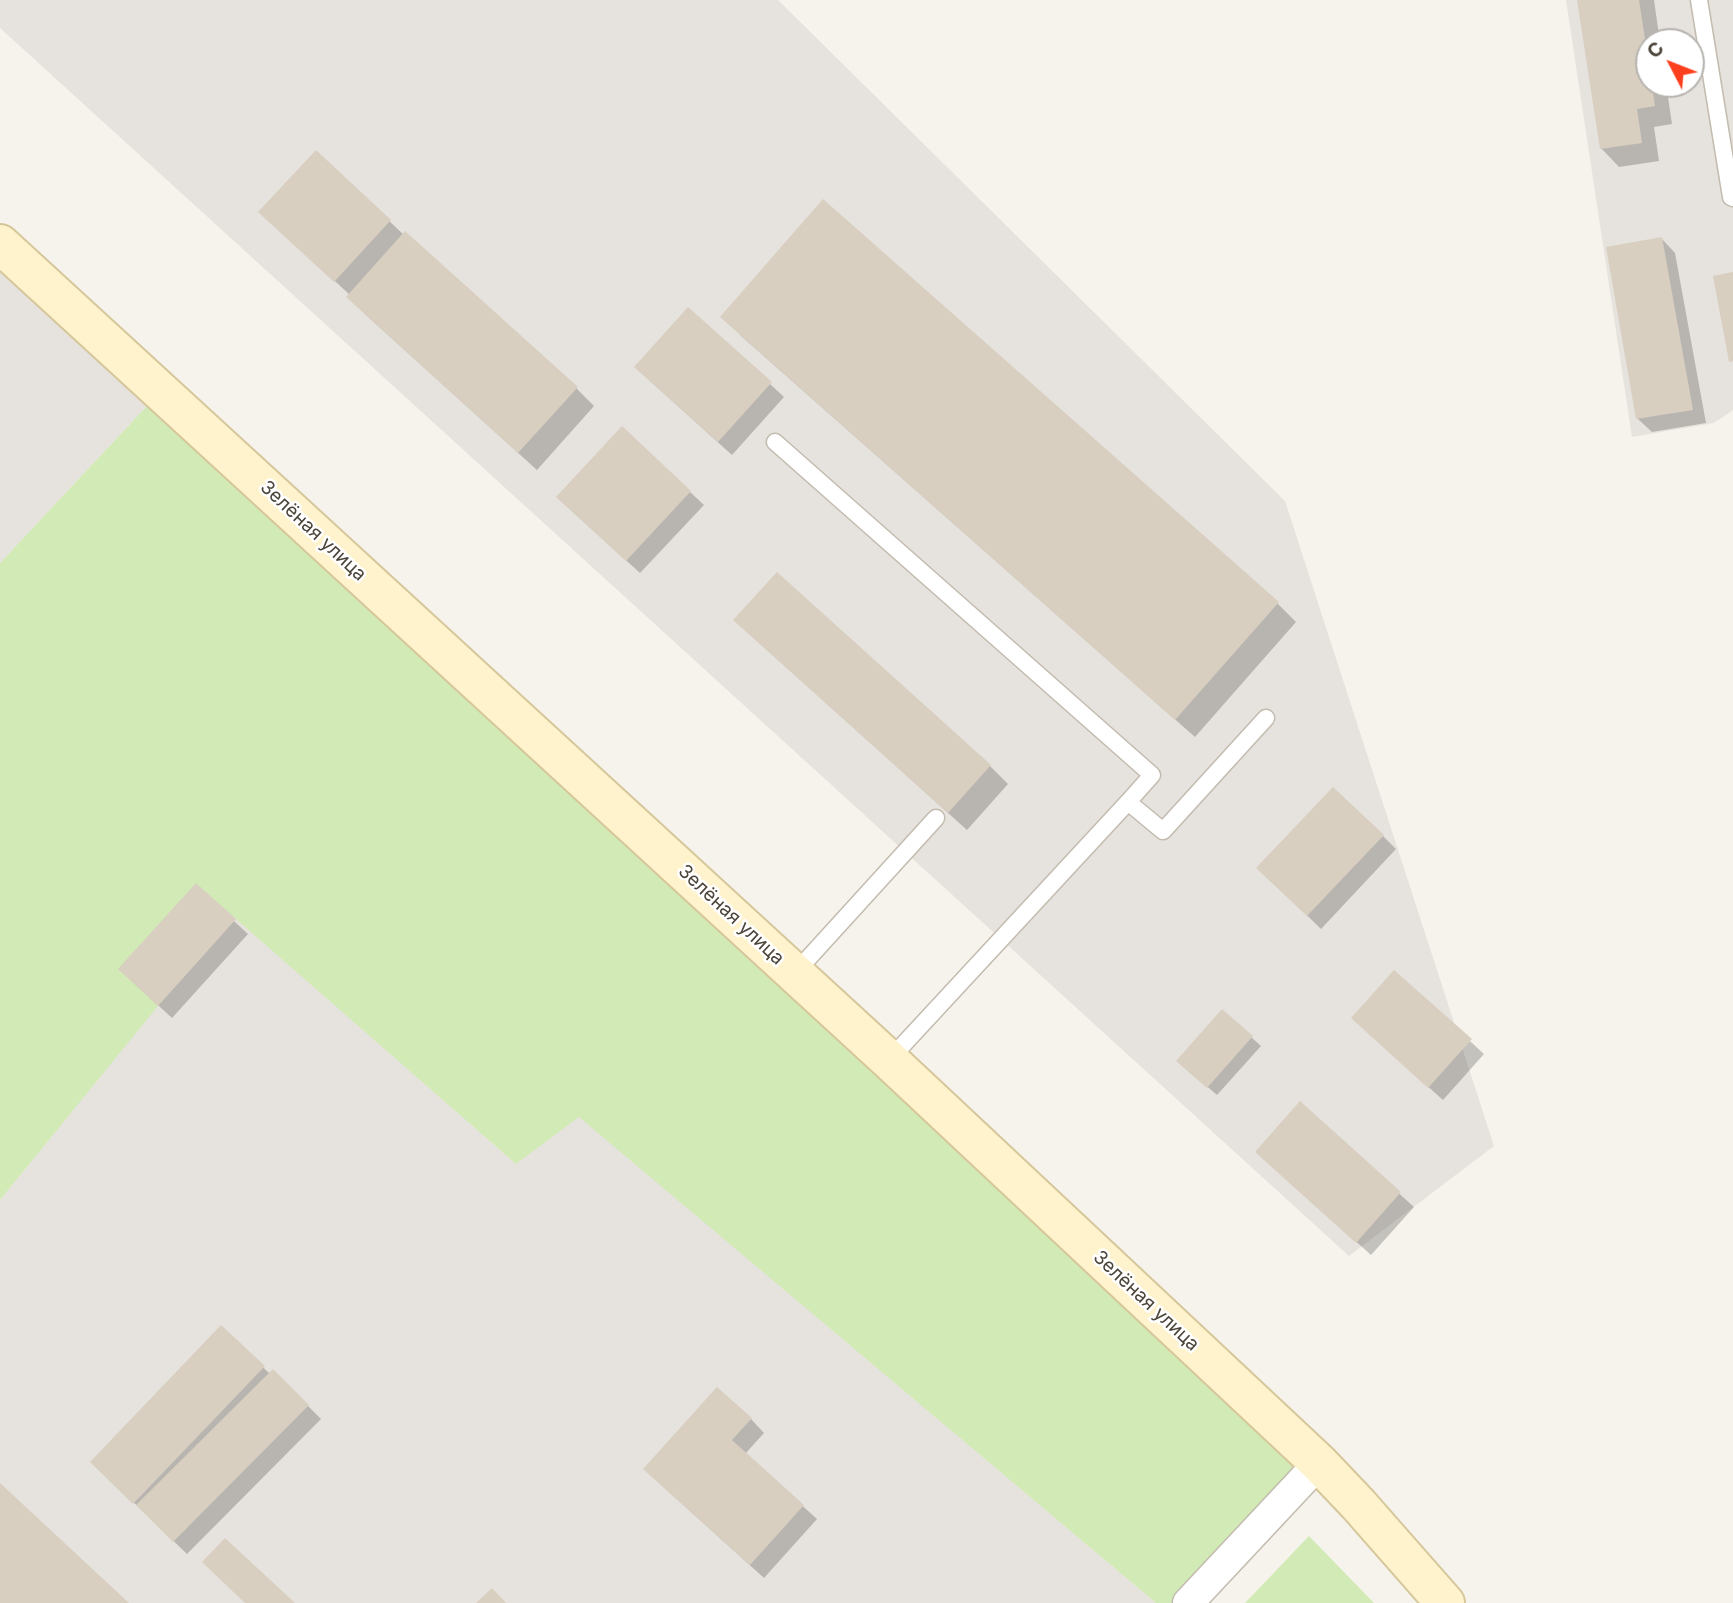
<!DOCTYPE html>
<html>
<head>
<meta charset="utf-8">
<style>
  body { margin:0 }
  #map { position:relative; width:1733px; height:1603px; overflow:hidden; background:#f6f3ec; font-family:Inter,sans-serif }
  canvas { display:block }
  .north { position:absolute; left:1635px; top:28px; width:70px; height:70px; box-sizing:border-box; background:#fff; border:2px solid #b7b4b0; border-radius:50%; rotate:312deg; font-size:19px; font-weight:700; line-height:28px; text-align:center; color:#4b4439 }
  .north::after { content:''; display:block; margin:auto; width:24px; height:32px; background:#fc3f1d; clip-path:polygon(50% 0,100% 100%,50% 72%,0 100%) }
</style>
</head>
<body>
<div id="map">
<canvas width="1733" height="1603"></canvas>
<div class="north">С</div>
</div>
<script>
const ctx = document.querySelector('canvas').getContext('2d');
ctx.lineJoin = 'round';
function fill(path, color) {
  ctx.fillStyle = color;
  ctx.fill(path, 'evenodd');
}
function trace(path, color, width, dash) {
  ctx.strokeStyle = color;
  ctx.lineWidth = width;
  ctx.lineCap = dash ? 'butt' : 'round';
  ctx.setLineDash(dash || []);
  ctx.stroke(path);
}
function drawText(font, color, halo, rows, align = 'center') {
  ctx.font = font + ' Inter,sans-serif';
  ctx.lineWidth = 5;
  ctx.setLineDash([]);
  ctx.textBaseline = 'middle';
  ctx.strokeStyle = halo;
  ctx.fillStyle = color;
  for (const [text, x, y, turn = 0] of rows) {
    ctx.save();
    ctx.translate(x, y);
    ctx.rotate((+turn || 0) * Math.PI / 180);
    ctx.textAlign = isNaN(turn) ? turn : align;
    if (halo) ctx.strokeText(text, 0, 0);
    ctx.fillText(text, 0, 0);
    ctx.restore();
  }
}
const industrial = new Path2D(`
  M0,0H778L1285,501L1494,1146L1349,1256L0,28Z
  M1566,0H1733V410L1714,423L1632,437ZM1649,42H1691V84H1649Z
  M0,244L161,391L0,563Z
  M196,883L516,1164L579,1116L1156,1603H0V1200L157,1006L118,969Z`);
const green = new Path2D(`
  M161,391L1319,1463L1188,1603H1156L579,1117L516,1164L196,884L158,1006L0,1200V563Z
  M1309,1536L1374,1603H1245Z`);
const shadow = new Path2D(`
  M1579,0H1654L1660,42H1649V84H1666L1672,124L1654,127L1659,161L1619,167L1601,148Z
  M316,152L404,235L576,388L594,406L537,470L366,315L350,295L274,225Z
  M823,202L1278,604L1296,622L1195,737L740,335Z
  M1662,239L1675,253L1706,423L1652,432L1638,419Z
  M650,381L770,384L784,397L732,455Z
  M622,429L704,505L640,573L572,511Z
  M754,638L990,766L1008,784L967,830Z
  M1383,836L1396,849L1321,929L1272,881Z
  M196,886L248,934L172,1018L134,983Z
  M1395,972L1484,1054L1443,1100L1367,1032Z
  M1222,1011L1261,1046L1217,1095L1187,1069Z
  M1300,1104L1414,1207L1371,1255L1271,1165Z
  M221,1327L270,1374L273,1371L321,1419L187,1554L92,1462Z
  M751,1419L764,1433L745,1454L817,1519L764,1578L659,1483Z`);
const building = new Path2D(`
  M1577,0H1639L1649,65V84H1652L1655,106L1637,109L1642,143L1600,149Z
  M316,150L391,220L334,282L258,212Z
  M823,199L1279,602L1175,720L720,317Z
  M405,231L578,387L518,453L346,297Z
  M1662,237L1693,410L1636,419L1606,247Z
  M1733,272V361L1729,362L1713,276Z
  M688,307L772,382L718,442L634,367Z
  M622,426L691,491L626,561L556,497Z
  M777,572L991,765L948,813L733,620Z
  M1333,787L1384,835L1307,916L1256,868Z
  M196,883L236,919L158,1006L118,969Z
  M1394,970L1472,1039L1428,1088L1351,1018Z
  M1222,1009L1253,1036L1207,1088L1176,1061Z
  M1300,1101L1401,1192L1356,1243L1255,1152Z
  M221,1325L265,1366L133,1504L90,1462Z
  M273,1369L309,1405L173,1542L136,1505Z
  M717,1387L752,1418L732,1440L804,1505L750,1565L643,1469Z
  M0,1483L129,1603H0Z
  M225,1538L295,1603H245L202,1562Z
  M492,1588L506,1603H476Z`);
const lane = new Path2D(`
  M1699,0L1731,197L1733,198
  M775,442L1152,775L1128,802
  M794,974L936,818
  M889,1060L1128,802L1163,831L1266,718`);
const street = new Path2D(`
  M1188,1603L1319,1463`);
const secondary = new Path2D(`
  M0,244L889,1060L1319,1463L1358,1504L1445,1603`);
const streetNames = [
  ["Зелёная улица",313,531,43],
  ["Зелёная улица",731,915,43],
  ["Зелёная улица",1146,1301,43]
];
fill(industrial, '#e6e2dd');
fill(green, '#d2eab5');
fill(shadow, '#0003');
fill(building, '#d8cfc1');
trace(lane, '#c2bbae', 19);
trace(street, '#c2bbae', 33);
trace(secondary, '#d6c79b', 42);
trace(lane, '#fff', 16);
trace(street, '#fff', 30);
trace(secondary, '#fff3cd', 38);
drawText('19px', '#4b4439', '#fff', streetNames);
</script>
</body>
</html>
